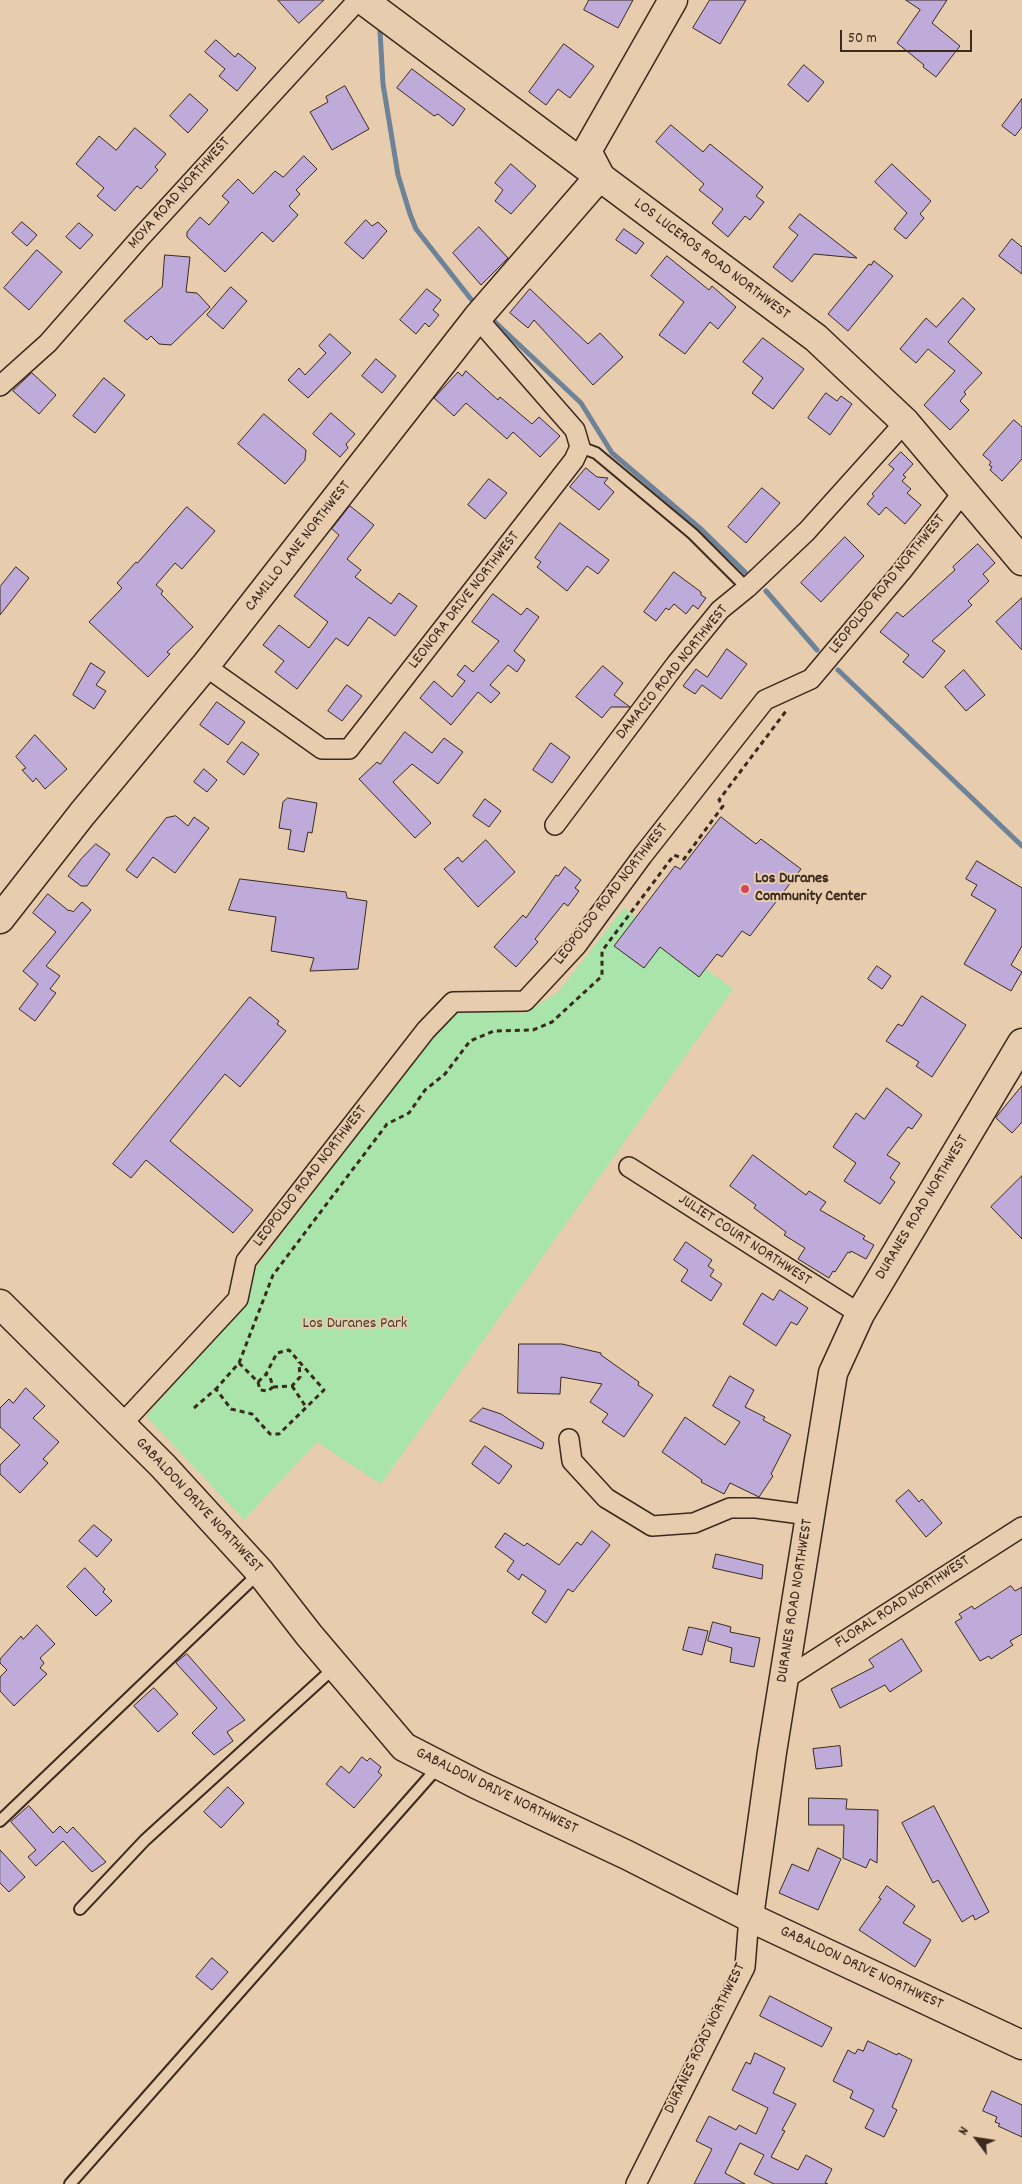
<!DOCTYPE html>
<html>
<head>
<meta charset="utf-8">
<style>
  body { margin:0 }
  #map { position:relative; width:1022px; height:2184px; overflow:hidden; background:#e7ccae; font-family:Dekko,sans-serif }
  canvas { display:block }
  .north { position:absolute; left:952px; top:2114px; width:50px; height:50px; -webkit-text-stroke:4px #e7ccae; paint-order:stroke; rotate:301deg; font-size:14px; font-weight:700; line-height:20px; text-align:center; color:#3b2a1e }
  .north::after { content:''; display:block; margin:auto; width:18px; height:22px; background:#3b2a1e; clip-path:polygon(50% 0,100% 100%,50% 72%,0 100%) }
  .scale { position:absolute; left:840px; top:30px; width:132px; height:22px; box-sizing:border-box; border:2px solid #3b2a1e; border-top:0; padding-left:6px; font-size:15px; line-height:18px; white-space:nowrap; color:#3b2a1e; -webkit-text-stroke:4px #e7ccae; paint-order:stroke }
</style>
</head>
<body>
<div id="map">
<canvas width="1022" height="2184"></canvas>
<div class="north">N</div>
<div class="scale">50 m</div>
</div>
<script>
const ctx = document.querySelector('canvas').getContext('2d');
ctx.lineJoin = 'round';
function fill(path, color) {
  ctx.fillStyle = color;
  ctx.fill(path, 'evenodd');
}
function trace(path, color, width, dash) {
  ctx.strokeStyle = color;
  ctx.lineWidth = width;
  ctx.lineCap = dash ? 'butt' : 'round';
  ctx.setLineDash(dash || []);
  ctx.stroke(path);
}
function drawText(font, color, halo, rows, align = 'center') {
  ctx.font = font + ' Dekko,sans-serif';
  ctx.lineWidth = 4;
  ctx.setLineDash([]);
  ctx.textBaseline = 'middle';
  ctx.strokeStyle = halo;
  ctx.fillStyle = color;
  for (const [text, x, y, turn = 0] of rows) {
    ctx.save();
    ctx.translate(x, y);
    ctx.rotate((+turn || 0) * Math.PI / 180);
    ctx.textAlign = isNaN(turn) ? turn : align;
    if (halo) ctx.strokeText(text, 0, 0);
    ctx.fillText(text, 0, 0);
    ctx.restore();
  }
}
const green = new Path2D(`
  M624,908L733,989L381,1484L317,1442L244,1520L146,1416L229,1323L249,1277L446,1019L462,1009L525,1013L558,992Z`);
const stream = new Path2D(`
  M380,31L383,84L398,175L410,214L416,229L474,303
  M495,322L581,403L612,453L702,530L745,572
  M766,591L817,650
  M838,670L1022,846`);
const building = new Path2D(`
  M278,0H324L299,23Z
  M589,0H633L618,28L584,10Z
  M710,0H746L720,44L693,28Z
  M906,0H947L932,23L960,46L936,77L923,67L924,65L897,43L920,10Z
  M216,40L235,57L238,53L256,68L237,91L219,76L225,69L205,52Z
  M564,44L594,66L570,98L558,89L546,105L529,92Z
  M804,65L824,82L808,102L788,85Z
  M412,69L465,109L453,126L438,114L434,116L397,88Z
  M345,86L369,129L332,150L310,112L328,102L326,97Z
  M190,94L208,110L188,133L170,116Z
  M1022,99V127L1015,136L1002,126Z
  M671,125L703,152L710,144L763,187L756,196L764,202L750,220L745,216L728,237L712,223L723,209L699,190L704,184L656,142Z
  M135,128L166,154L155,167L158,170L141,189L137,186L115,211L97,196L104,188L76,164L99,136L116,150Z
  M304,156L317,169L296,190L300,194L289,206L298,215L273,242L262,232L225,272L187,237V232L200,217L209,225L229,202L222,196L238,179L253,194L275,171L283,177Z
  M511,164L536,186L511,214L495,201L503,190L495,183Z
  M892,164L931,201L920,214L924,218L906,239L894,229L907,213L875,182Z
  M800,214L857,258L814,254L792,282L773,267L798,235L789,228Z
  M366,220L372,226L378,222L387,231L363,259L345,243Z
  M22,222L37,235L27,246L12,233Z
  M79,223L93,235L80,249L66,237Z
  M479,227L508,258L481,285L453,253Z
  M624,229L644,243L636,254L616,240Z
  M1012,239L1022,247V274L999,256Z
  M37,250L62,272L29,310L4,288Z
  M165,255L190,257L186,292L197,293L210,307L171,345L159,344L151,336L147,340L124,321L162,287Z
  M667,256L709,290L712,286L736,307L718,329L710,322L685,354L659,335L684,302L651,276Z
  M874,261L893,276L848,331L828,314L869,264L871,265Z
  M231,287L247,301L223,329L207,315Z
  M427,289L441,300L433,310L439,315L429,327L425,323L416,334L400,320Z
  M530,289L588,344L600,333L623,357L593,385L534,320L528,328L510,313Z
  M963,298L975,309L948,342L982,373L964,392L966,394L960,401L969,410L950,430L924,405L955,371L928,349L916,363L900,349L926,318L936,327Z
  M330,334L351,353L308,398L288,380L299,368L305,375L326,353L319,346Z
  M763,338L804,369L773,409L752,393L763,378L743,362Z
  M376,359L396,376L382,393L362,376Z
  M466,371L498,400L500,397L532,424L539,417L560,436L540,457L513,432L507,439L466,403L454,416L434,398L458,372L462,376Z
  M32,373L56,395L39,414L13,391Z
  M104,378L125,395L95,433L73,416Z
  M826,393L837,401L841,396L852,404L830,435L808,418Z
  M331,413L355,434L346,444L348,448L340,457L313,434Z
  M264,414L306,450L305,460L285,484L238,444Z
  M1014,420L1022,427V459L1002,481L990,470L992,467L989,465L991,462L983,455Z
  M901,452L913,464L903,475L906,477L902,481L911,489L907,493L921,505L905,524L886,507L879,515L867,504L874,496L872,494L894,469L889,465Z
  M586,468L597,477L608,478L604,483L614,492L599,510L570,487Z
  M489,479L507,493L485,519L468,505Z
  M762,488L780,503L746,543L728,527Z
  M350,506L374,525L347,559L361,570L355,577L391,604L399,593L417,606L395,636L369,617L348,646L336,638L297,689L275,672L284,661L263,645L279,625L309,648L328,622L294,596L339,535L332,529Z
  M187,507L215,531L182,569L175,563L156,585L163,591L161,594L193,627L167,652L170,654L148,677L89,622L122,588L117,583L136,562L137,563Z
  M560,523L609,560L598,574L587,566L567,591L537,567L541,562L535,558Z
  M845,537L864,556L821,602L801,583Z
  M978,544L995,563L983,574L989,581L968,601L972,605L932,641L945,651L923,678L903,662L909,655L880,632L897,612L903,617L955,570L953,567Z
  M16,567L29,578L0,615V587Z
  M674,572L701,592V595L706,598L698,609L693,605L686,614L674,604L669,610L666,608L656,621L644,612Z
  M493,594L521,615L527,608L539,617L514,651L525,660L517,672L508,665L490,685L500,693L491,703L478,692L451,725L420,698L434,681L452,697L465,681L457,675L465,665L473,672L499,641L472,622Z
  M1022,598V650L996,622Z
  M727,649L747,664L721,699L702,685L695,694L683,686L696,669L707,677Z
  M91,663L105,672L96,685L106,691L94,709L73,695Z
  M603,666L623,683L614,695L630,707H611L602,718L576,697Z
  M964,670L985,695L966,711L945,687Z
  M347,685L362,696L342,721L328,711Z
  M217,702L245,722L228,745L200,725Z
  M405,732L432,753L444,738L463,752L438,784L412,764L393,782L431,823L415,838L359,779L377,762L380,764Z
  M35,735L67,769L45,789L36,778L33,782L22,770L26,768L16,757Z
  M242,742L259,754L244,775L227,762Z
  M551,743L570,757L552,783L533,770Z
  M204,769L217,780L207,792L194,782Z
  M288,798L317,803L312,833L308,832L304,852L288,849L291,830L279,828L283,802Z
  M485,799L501,811L489,827L473,816Z
  M176,816L188,826L194,817L209,828L175,873L153,857L137,878L126,870L166,818Z
  M721,817L756,844L761,839L801,869L750,936L742,931L722,957L717,954L699,977L660,947L644,968L614,946L675,866L680,869Z
  M486,840L515,872L478,907L444,869L458,857L462,862Z
  M96,844L110,854L87,886H81L68,876L81,859Z
  M977,861L1022,888V946L1011,965L1022,972L1011,991L964,964L996,910L971,895L977,885L966,879Z
  M565,867L581,880L575,888L579,891L568,906L564,903L535,939L538,942L516,967L494,947L523,915L526,918L556,875L558,876Z
  M240,879L346,892L347,898L367,901L358,969L310,971L314,958L271,951L276,917L229,910Z
  M48,894L69,911L70,910L73,912L82,902L91,910L46,966L60,976L50,989L56,993L35,1021L19,1009L38,984L23,971L56,932L33,913Z
  M877,966L891,976L882,989L868,979Z
  M922,996L966,1025L932,1077L916,1066L919,1062L886,1041L898,1024L902,1026Z
  M250,997L279,1021L277,1024L286,1031L240,1087L225,1074L170,1141L253,1210L233,1233L146,1160L131,1178L113,1164Z
  M1022,1086V1122L1012,1133L996,1118Z
  M887,1088L922,1115L912,1129L908,1127L887,1155L900,1163L890,1178L895,1182L880,1204L844,1181L856,1163L833,1147L856,1113L864,1119Z
  M753,1155L806,1195L809,1191L826,1202L820,1210L865,1236L863,1239L874,1245L866,1259L851,1251L850,1253L848,1252L835,1272L833,1271L829,1278L798,1259L805,1248L784,1235L786,1232L754,1208L756,1205L730,1186Z
  M1022,1176V1239L991,1207Z
  M686,1242L712,1260L708,1266L714,1270L710,1276L722,1284L711,1301L681,1281L688,1270L674,1260Z
  M780,1290L808,1308L797,1325L791,1322L776,1346L743,1324L762,1293L773,1300Z
  M519,1344H562L601,1353V1355L639,1382L638,1385L653,1395L624,1437L602,1422L608,1414L590,1402L602,1384L561,1377L560,1394L518,1393Z
  M730,1376L754,1390L745,1407L765,1417L763,1420L791,1435L771,1474L773,1476L759,1497L730,1483L724,1494L701,1482L702,1480L662,1452L685,1417L725,1445L740,1422L713,1406Z
  M26,1388L45,1406L33,1418L59,1442L43,1459L48,1463L20,1493L0,1474V1465L20,1445L0,1427V1408L9,1399L13,1403Z
  M483,1408L501,1414L544,1443L542,1449L470,1421Z
  M485,1446L512,1466L499,1484L472,1464Z
  M909,1490L919,1502L922,1499L942,1523L926,1537L896,1501Z
  M94,1525L112,1540L97,1557L79,1541Z
  M592,1531L610,1545L573,1592L568,1589L546,1623L532,1613L546,1591L522,1574L519,1580L507,1571L514,1561L495,1547L505,1533L524,1546L527,1543L559,1565L577,1542L581,1545Z
  M716,1554L763,1565L762,1579L713,1568Z
  M85,1568L105,1589L103,1592L112,1601L96,1616L67,1587Z
  M1011,1586L1015,1591L1022,1587V1634L1010,1641L1013,1645L991,1659L989,1656L980,1661L955,1622L962,1618L959,1614L972,1606L974,1609Z
  M713,1622L731,1627L730,1632L760,1638L754,1667L730,1662L732,1648L708,1641Z
  M37,1625L55,1644L40,1658L44,1663L40,1668L47,1674L14,1706L0,1691V1677L7,1670L0,1663V1659L21,1636L23,1639Z
  M689,1627L708,1631L702,1655L683,1650Z
  M902,1639L922,1671L890,1692L885,1685L840,1708L831,1689L874,1667L869,1660Z
  M187,1654L245,1720L227,1732L233,1741L214,1755L192,1733L217,1708L176,1663Z
  M154,1688L178,1714L158,1732L134,1706Z
  M840,1746L842,1766L816,1769L813,1749Z
  M362,1757L367,1761L370,1758L381,1767L378,1772L382,1775L354,1808L326,1784L341,1766L349,1773Z
  M228,1787L244,1803L221,1828L204,1812Z
  M809,1798L847,1799L846,1809L878,1810L877,1863L870,1859L866,1868L843,1858L844,1825H809Z
  M29,1806L53,1833L60,1826L67,1833L73,1827L106,1862L92,1872L63,1841L36,1866L28,1857L36,1850L11,1822Z
  M934,1806L989,1912L975,1920L973,1915L962,1922L938,1880L933,1883L902,1823Z
  M818,1848L841,1859L818,1910L779,1893L792,1864L808,1871Z
  M0,1850L25,1877L9,1892L0,1883Z
  M887,1886L915,1906L903,1923L931,1940L915,1967L859,1930L881,1899L879,1898Z
  M212,1958L228,1972L212,1990L196,1977Z
  M770,1996L832,2028L822,2047L760,2016Z
  M868,2041L897,2055L898,2053L912,2060L892,2107L897,2110L884,2137L865,2128L874,2110L850,2098L853,2091L833,2081L848,2050L855,2054L858,2049L863,2051Z
  M755,2053L785,2068L773,2093L796,2104L782,2130L785,2131L771,2157L798,2170L806,2155L832,2169L825,2183L828,2184H774L754,2174L764,2155L740,2143L725,2173L745,2184H694L712,2149L696,2141L709,2116L736,2130L739,2125L756,2134L768,2108L732,2090L746,2062L750,2064Z
  M992,2091L1022,2105V2137L998,2126L1000,2124L995,2122L997,2117L983,2111Z`);
const path = new Path2D(`
  M239,1363L273,1275L387,1124L409,1113L425,1090L445,1074L470,1041L494,1031L533,1030L552,1022L602,976V951L674,855L684,859L723,806L719,800L786,711
  M258,1382L260,1390L268,1391L273,1387L270,1377L266,1374
  M292,1386L306,1407
  M273,1387L292,1386L300,1377L299,1362
  M194,1408L216,1389L231,1409L252,1414L270,1434H279L324,1390L289,1350L277,1353L266,1374L258,1382L239,1363L216,1389`);
const lane = new Path2D(`
  M580,447L596,453L693,534L747,588
  M0,1821L260,1572
  M80,1909L145,1840L335,1667
  M70,2184L439,1766`);
const street = new Path2D(`
  M0,386L48,343L140,238L358,0
  M205,666L322,749H349L574,460L580,447L575,430L477,318
  M555,825L676,664L720,610L747,588L807,531L905,422
  M629,1167L860,1314
  M122,1424L238,1299L246,1261L426,1030L453,1002L525,1001L577,945L643,855L765,700L811,679L902,571L964,491
  M569,1439L572,1461L606,1498L652,1526L694,1523L730,1508H756L809,1515
  M785,1679L1022,1527
  M636,2184L745,1967L749,1917`);
const secondary = new Path2D(`
  M363,0L816,338L905,422L1022,561
  M0,919L82,814L205,666L477,318L600,176L587,151L673,0
  M0,1304L163,1466L260,1572L309,1635L404,1747L476,1784L627,1855L749,1917L1022,2045
  M749,1917L772,1752L833,1373L860,1314L1022,1043`);
const markers = [
  [745,889,5,"#d1495b"]
];
const streetNames = [
  ["MOYA ROAD NORTHWEST",180,194,-48],
  ["LOS LUCEROS ROAD NORTHWEST",711,260,37],
  ["CAMILLO LANE NORTHWEST",299,547,-52],
  ["LEOPOLDO ROAD NORTHWEST",888,585,-51],
  ["LEONORA DRIVE NORTHWEST",465,601,-52],
  ["DAMACIO ROAD NORTHWEST",673,673,-51],
  ["LEOPOLDO ROAD NORTHWEST",612,895,-52],
  ["LEOPOLDO ROAD NORTHWEST",311,1177,-52],
  ["DURANES ROAD NORTHWEST",923,1208,-59],
  ["JULIET COURT NORTHWEST",744,1241,33],
  ["GABALDON DRIVE NORTHWEST",198,1506,47],
  ["DURANES ROAD NORTHWEST",796,1601,-81],
  ["FLORAL ROAD NORTHWEST",903,1603,-33],
  ["GABALDON DRIVE NORTHWEST",496,1792,26],
  ["GABALDON DRIVE NORTHWEST",861,1969,25],
  ["DURANES ROAD NORTHWEST",706,2039,-64]
];
const poiNames = [
  ["Los Duranes",755,880],
  ["Community Center",755,898]
];
const parkNames = [
  ["Los Duranes Park",355,1325]
];
fill(green, '#a9e5ab');
trace(stream, '#6f8398', 5);
fill(building, '#bfabda');
trace(building, '#3b2a1e', 1);
trace(lane, '#3b2a1e', 14);
trace(street, '#3b2a1e', 22);
trace(secondary, '#3b2a1e', 31);
trace(path, '#3b2a1e', 3, [5, 4]);
trace(lane, '#e7ccae', 10);
trace(street, '#e7ccae', 19);
trace(secondary, '#e7ccae', 28);
for (const [x, y, r, color] of markers) {
  const dot = new Path2D();
  dot.arc(x, y, r, 0, 2 * Math.PI);
  ctx.fillStyle = color;
  ctx.fill(dot);
  trace(dot, '#e7ccae', 2);
}
drawText('16px', '#3b2a1e', '#e7ccae', streetNames);
drawText('bold 16px', '#3b2a1e', '#e7ccae', poiNames, 'left');
drawText('16px', '#463d2c', '#e7ccae', parkNames);
</script>
</body>
</html>
